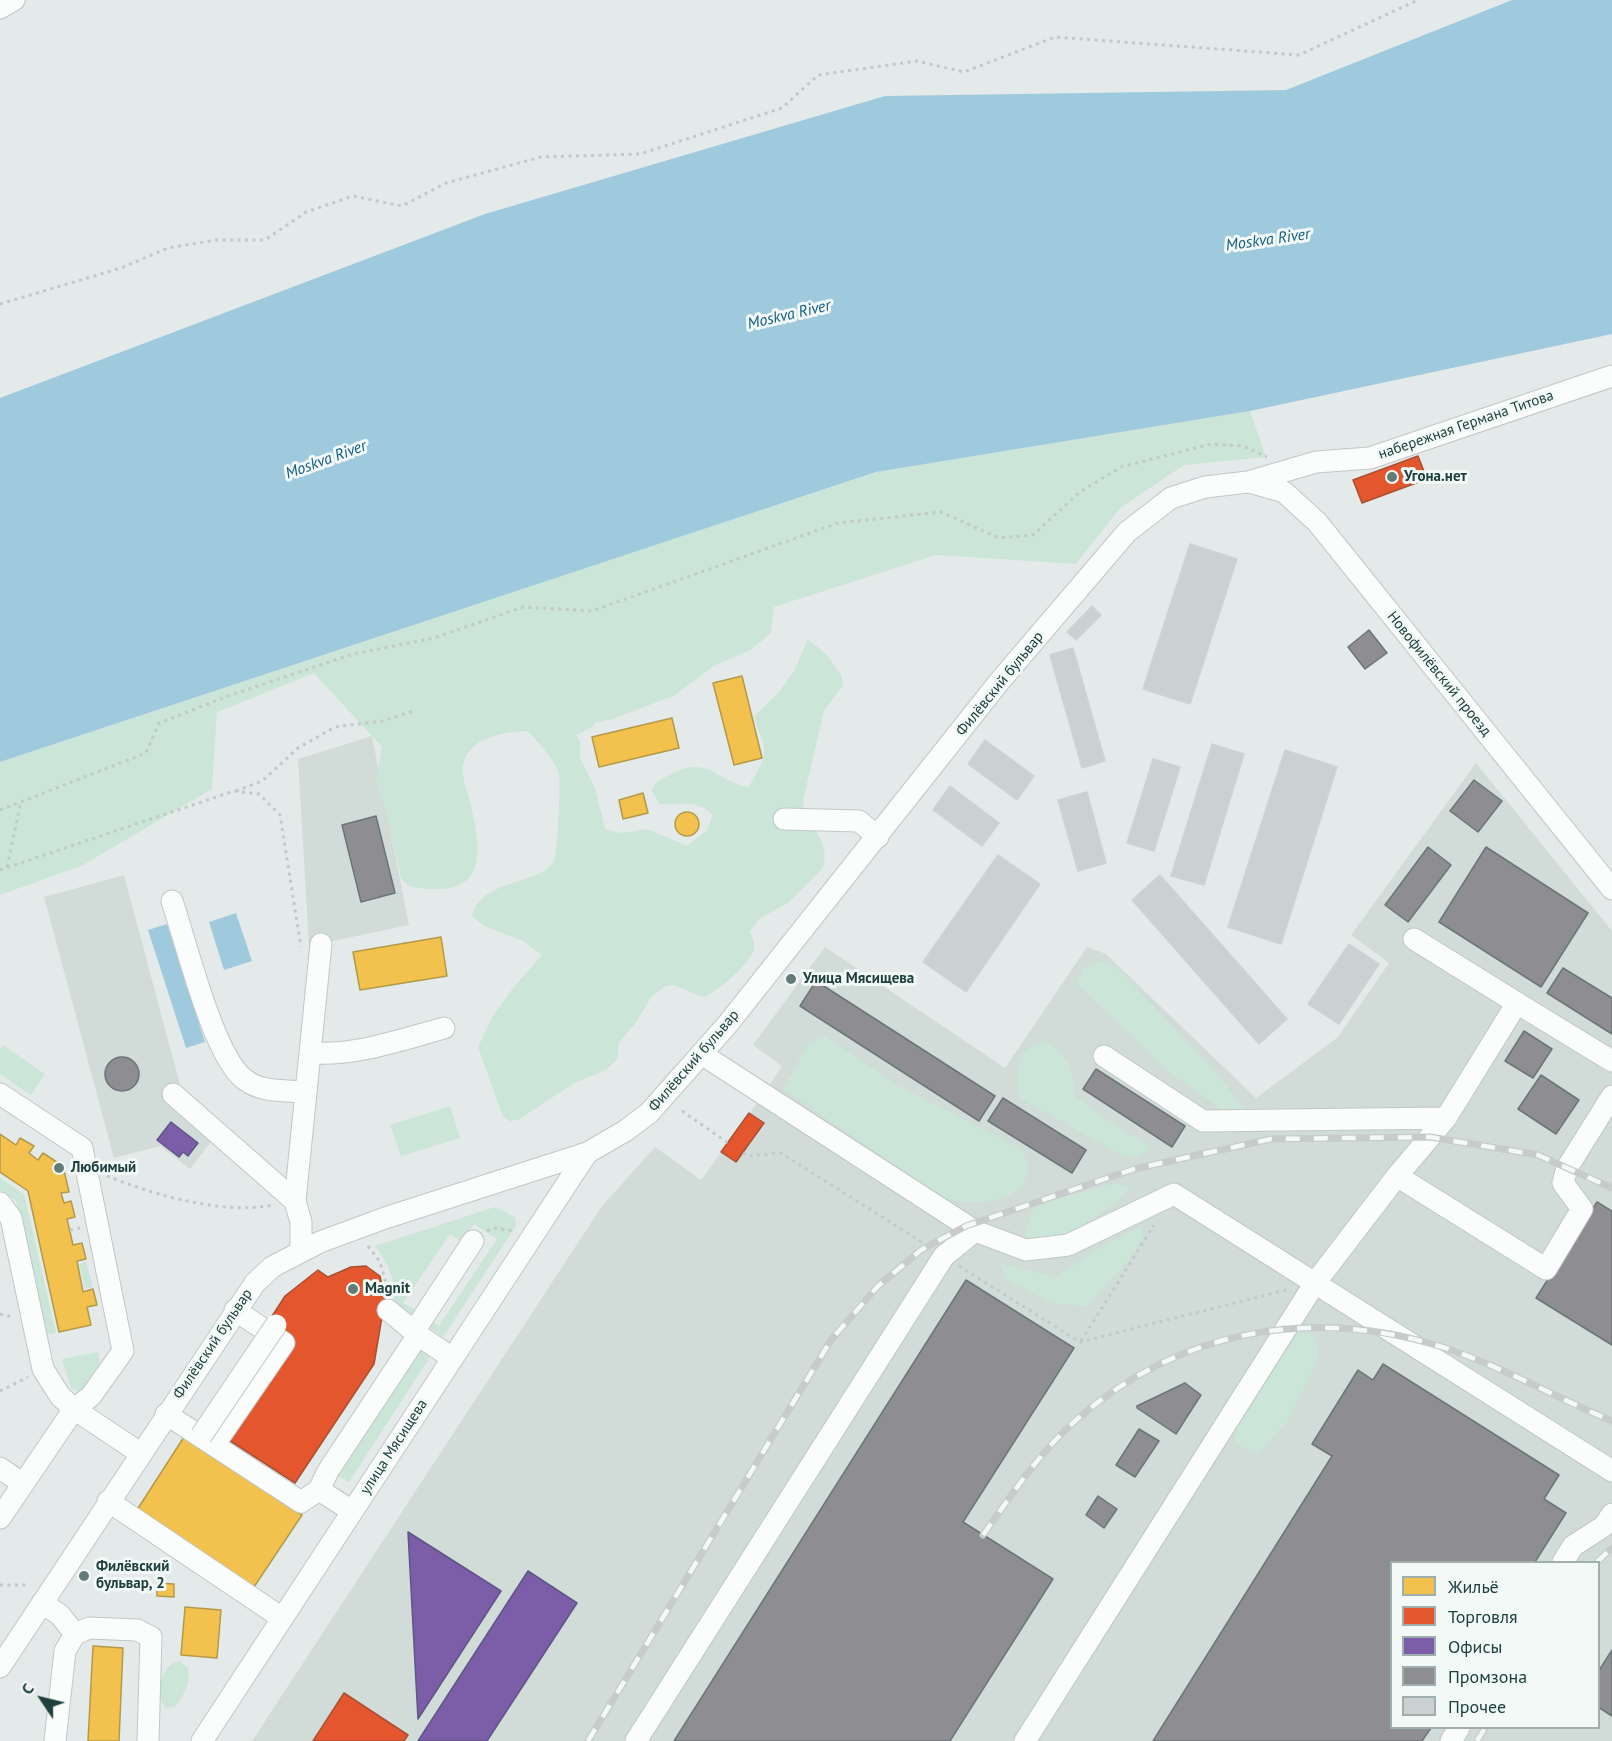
<!DOCTYPE html>
<html>
<head>
<meta charset="utf-8">
<style>
  body { margin:0 }
  #map { position:relative; width:1612px; height:1741px; overflow:hidden; background:#e4eae9; font-family:"PT Sans",sans-serif }
  canvas { display:block }
  .legend { position:absolute; left:1390px; top:1561px; width:210px; height:168px; box-sizing:border-box; background:#f2f9f7; border:2px solid #9eafad; margin:0; padding:8px 10px; list-style:none; font-size:18px; color:#1f403d }
  .legend li { display:flex; align-items:center; gap:12px; height:30px }
  .legend b { width:30px; border:2px solid #9eafad }
  .north { position:absolute; left:12px; top:1669px; width:60px; height:60px; -webkit-text-stroke:4px #f2f9f7; paint-order:stroke; rotate:305deg; font-size:16px; font-weight:700; line-height:24px; text-align:center; color:#1f403d }
  .north::after { content:''; display:block; margin:auto; width:21px; height:27px; background:#1f403d; clip-path:polygon(50% 0,100% 100%,50% 72%,0 100%) }
</style>
</head>
<body>
<div id="map">
<canvas width="1612" height="1741"></canvas>
<ul class="legend">
<li><b style="height:16px;background:#f2c14e"></b>Жильё</li>
<li><b style="height:16px;background:#e4572e"></b>Торговля</li>
<li><b style="height:16px;background:#7b5ea7"></b>Офисы</li>
<li><b style="height:16px;background:#8d8d92"></b>Промзона</li>
<li><b style="height:16px;background:#cad1d0"></b>Прочее</li>
</ul>
<div class="north">С</div>
</div>
<script>
const ctx = document.querySelector('canvas').getContext('2d');
ctx.lineJoin = 'round';
function fill(path, color) {
  ctx.fillStyle = color;
  ctx.fill(path, 'evenodd');
}
function trace(path, color, width, dash) {
  ctx.strokeStyle = color;
  ctx.lineWidth = width;
  ctx.lineCap = dash ? 'butt' : 'round';
  ctx.setLineDash(dash || []);
  ctx.stroke(path);
}
function drawText(font, color, halo, rows, align = 'center') {
  ctx.font = font + ' "PT Sans",sans-serif';
  ctx.lineWidth = 6;
  ctx.setLineDash([]);
  ctx.textBaseline = 'middle';
  ctx.strokeStyle = halo;
  ctx.fillStyle = color;
  for (const [text, x, y, turn = 0] of rows) {
    ctx.save();
    ctx.translate(x, y);
    ctx.rotate((+turn || 0) * Math.PI / 180);
    ctx.textAlign = isNaN(turn) ? turn : align;
    if (halo) ctx.strokeText(text, 0, 0);
    ctx.fillText(text, 0, 0);
    ctx.restore();
  }
}
const built = new Path2D(`
  M372,736L409,925L309,946L298,759Z
  M1476,763L1612,931V1741H252L602,1206L655,1147L701,1180L763,1095L782,1066L753,1045L825,947L1005,1068L1087,947L1106,954L1256,1098L1338,1037L1389,963L1351,935ZM1392,1562H1598V1728H1392Z
  M124,875L180,1085L166,1103L213,1139L190,1169L160,1146L114,1158L44,897Z`);
const green = new Path2D(`
  M1250,411L1266,457L1184,465L1120,508L1076,564L936,555L774,607L771,633L752,649L714,666L675,695L613,719L596,722L591,728L576,735L580,742V758L595,788L605,829L621,833L647,829L687,846L707,830L713,815C696,798 680,806 660,804L651,790C657,780 664,778 674,773C708,755 717,782 749,787C755,775 766,760 764,747C762,735 756,730 755,715L779,692L794,671L808,639L828,656L842,677L843,685L824,711L803,801C804,828 832,836 823,868L788,903L760,918L750,931C752,936 755,943 754,949C751,963 717,993 703,997L674,985L666,986L652,996L635,1024L619,1042L617,1059L606,1070L576,1082L518,1120L510,1121L503,1117L478,1047L493,1016L513,988L542,955L523,941L484,926L472,916C479,883 528,884 547,869C551,866 553,863 555,858C557,848 562,780 558,771C552,757 539,742 527,731C501,732 461,739 463,773C464,784 468,794 471,805C480,849 489,892 429,889C416,888 408,888 401,878L388,819L376,780L382,747L314,673L217,712L212,789L83,865L0,895V762L876,472Z
  M1100,962H1108L1121,972L1213,1069L1241,1104L1244,1112L1227,1113L1169,1072L1076,983L1084,968Z
  M825,1036L897,1085L1021,1149L1029,1164C1028,1170 1027,1177 1024,1182C1009,1206 964,1205 941,1197L783,1089L809,1043Z
  M1046,1042C1070,1059 1073,1068 1075,1096L1122,1130L1145,1142L1150,1149L1136,1158L1119,1154L1020,1098C1014,1087 1016,1057 1028,1049C1032,1045 1041,1044 1046,1042Z
  M3,1045L45,1074L31,1095L0,1074V1050Z
  M450,1106L460,1138L401,1156L390,1125Z
  M0,1178L24,1194L56,1333L45,1335L16,1201L0,1190Z
  M1116,1183L1130,1187C1116,1208 1053,1250 1027,1240L1025,1232L1034,1208L1050,1201Z
  M495,1207L515,1217L516,1226L443,1337L424,1325L428,1318L439,1326L497,1239L474,1224L462,1242L450,1234L403,1303L415,1309L412,1314L393,1303C396,1279 389,1265 375,1246Z
  M1140,1227L1144,1234L1132,1256L1088,1306L1052,1303L1007,1280L999,1263L1055,1277L1101,1247Z
  M86,1262L93,1287L85,1289L79,1264Z
  M1296,1332L1312,1334L1319,1348L1318,1359L1289,1419L1260,1452C1248,1453 1239,1448 1234,1437L1244,1415Z
  M416,1347L432,1354L349,1482L332,1473Z
  M98,1352L100,1363L81,1392L71,1388L62,1359Z
  M179,1661L188,1668C190,1683 185,1694 176,1706L166,1708C154,1694 161,1665 179,1661Z`);
const water = new Path2D(`
  M1512,0H1612V334L1250,411L876,472L0,762V398L485,214L885,96L1286,90Z
  M236,913L252,961L224,970L209,922Z
  M167,924L205,1042L186,1048L148,930Z`);
const homes = new Path2D(`
  M742,676L762,758L734,765L713,683Z
  M672,718L679,748L599,767L592,737Z
  M643,793L648,813L623,819L619,800Z
  M675 824a12 12 0 1 1 24 0a12 12 0 1 1-24 0Z
  M441,937L447,976L360,990L353,952Z
  M0,1134L16,1145L20,1138L34,1146L29,1153L38,1160L43,1153L63,1166L69,1192L61,1193L64,1203L71,1201L75,1217L67,1219L73,1245L82,1243L86,1259L77,1261L83,1292L93,1289L97,1305L87,1307L91,1325L59,1332L28,1191L0,1172Z
  M184,1437L302,1515L252,1590L135,1513Z
  M157,1583L174,1584V1597L157,1596Z
  M185,1607L221,1610L217,1658L181,1655Z
  M93,1646L123,1648L119,1741H88Z`);
const shops = new Path2D(`
  M1418,456L1427,479L1362,503L1353,480Z
  M749,1113L764,1123L736,1162L721,1152Z
  M366,1266L380,1276L385,1299L374,1364L295,1483L224,1437L293,1337L269,1321L285,1296L318,1270L328,1277L351,1267Z
  M344,1693L408,1735L404,1741H313Z`);
const offices = new Path2D(`
  M171,1122L198,1143L188,1156L183,1152L179,1157L157,1140Z
  M408,1532L501,1591L418,1719Z
  M528,1571L577,1603L487,1741H418Z`);
const industry = new Path2D(`
  M1369,630L1387,653L1365,669L1348,647Z
  M1474,780L1502,801L1478,832L1450,811Z
  M376,816L395,893L361,902L342,825Z
  M1428,847L1451,865L1408,922L1385,905Z
  M1486,847L1588,913L1541,987L1439,922Z
  M1563,968L1612,998V1034L1547,993Z
  M816,981L995,1096L979,1121L800,1006Z
  M1524,1031L1552,1049L1533,1078L1505,1061Z
  M105 1074a17 17 0 1 1 34 0a17 17 0 1 1-34 0Z
  M1096,1069L1185,1126L1172,1147L1083,1089Z
  M1541,1075L1579,1100L1556,1134L1518,1109Z
  M1003,1098L1086,1150L1072,1173L988,1121Z
  M1597,1202L1612,1211V1345L1536,1298Z
  M966,1280L1074,1348L963,1522L1053,1579L950,1741H674Z
  M1383,1364L1559,1475L1544,1499L1566,1513L1535,1562H1392V1728H1431L1422,1741H1153L1332,1456L1312,1444L1358,1370L1373,1380Z
  M1185,1383L1201,1395L1176,1434L1137,1408V1406Z
  M1139,1429L1159,1441L1135,1477L1116,1465Z
  M1098,1496L1117,1509L1104,1528L1086,1515Z
  M1612,1650V1716L1598,1707V1672Z`);
const building = new Path2D(`
  M1190,544L1237,559L1190,704L1143,689Z
  M1092,606L1101,615L1076,640L1067,632Z
  M1073,648L1105,761L1082,768L1050,655Z
  M985,740L1034,776L1017,800L968,764Z
  M1212,744L1244,754L1204,885L1171,876Z
  M1285,750L1337,767L1281,944L1228,927Z
  M1153,759L1180,767L1154,851L1127,843Z
  M950,786L999,823L982,846L933,810Z
  M1087,792L1106,863L1078,871L1058,800Z
  M998,855L1040,884L966,992L923,962Z
  M1160,875L1287,1019L1259,1044L1132,900Z
  M1349,944L1379,964L1339,1024L1308,1004Z`);
const path = new Path2D(`
  M0,304L121,268L168,248L216,240H265L306,212L353,196L402,206L446,183L541,157L640,154L782,108L818,75L917,61L964,72L1055,37L1299,55L1418,0
  M236,791L262,781L298,748L335,727L382,721L414,711
  M0,810L146,753L159,723L231,695L353,654L434,638L523,607L592,611L838,523L941,512L999,538L1033,535L1080,492L1121,467L1211,444L1243,446L1267,457
  M7,867L21,802
  M0,870L234,791L259,794L280,815L301,947
  M682,1111L728,1143
  M743,1153L747,1156L781,1153L928,1246
  M107,1176C154,1195 223,1215 273,1205
  M70,1230L80,1228
  M487,1231L493,1228L516,1231
  M368,1246L380,1262L389,1293
  M959,1266L1080,1342L1290,1289
  M0,1314L13,1317
  M1081,1341L1154,1225
  M0,1391L28,1377
  M0,1585H27`);
const minor = new Path2D(`
  M0,8L14,0
  M1249,482L1284,492L1317,522L1612,889
  M784,819L859,821L878,837
  M172,901C186,942 213,1055 244,1079C261,1093 286,1090 306,1092
  M1414,939L1517,1003
  M311,1053C355,1056 401,1040 444,1028
  M703,1055L975,1231L1026,1250L1068,1245L1174,1194L1612,1471
  M1104,1056L1203,1121L1446,1118
  M0,1094L82,1148L123,1351L91,1396L74,1409L0,1518
  M173,1094L295,1201
  M1397,1176L1546,1269L1582,1209L1563,1183L1567,1168L1612,1096
  M0,1203L11,1218L43,1369L60,1396L74,1409L140,1453
  M301,1251V1222L295,1201L321,944
  M388,1310L418,1335
  M415,1330L473,1241
  M166,1414L301,1502L319,1490L352,1511
  M214,1445L284,1343L235,1310
  M0,1468L23,1484
  M319,1490L328,1471L418,1335L452,1358
  M108,1501L282,1618
  M1563,1562L1573,1546L1604,1526L1612,1514
  M42,1603L60,1615L75,1634
  M0,1667L255,1283L272,1267L320,1242L385,1218L587,1153L625,1131L649,1113L727,1025L999,682L1127,532L1171,498L1205,487L1248,482L1316,462L1370,458L1612,376
  M55,1741L65,1651L75,1634L89,1628L137,1630L151,1637L148,1741
  M202,1741L587,1153
  M636,1741L944,1256L975,1231
  M1025,1741L1315,1283L1397,1176L1446,1118L1517,1003L1612,1061
  M1451,1741L1459,1728`);
const rail = new Path2D(`
  M983,1535C1011,1496 1038,1454 1074,1422C1177,1330 1311,1306 1442,1347C1501,1366 1555,1397 1612,1421
  M1597,1562L1612,1548
  M588,1741L831,1340L878,1286L921,1250L966,1226L1134,1169L1271,1139L1430,1137L1538,1155L1612,1188
  M1477,1741L1485,1728`);
const minorBridge = new Path2D(`
  M201,1436L276,1325`);
const markers = [
  [1392,477,6,"#647c79"],
  [791,979,6,"#647c79"],
  [59,1168,6,"#647c79"],
  [353,1289,6,"#647c79"],
  [84,1576,6,"#647c79"]
];
const streetNames = [
  ["набережная Германа Титова",1466,425,-19],
  ["Новофилёвский проезд",1439,674,51],
  ["Филёвский бульвар",1000,684,-51],
  ["Филёвский бульвар",694,1061,-49],
  ["Филёвский бульвар",213,1344,-56],
  ["улица Мясищева",394,1447,-57]
];
const poiNames = [
  ["Угона.нет",1404,477],
  ["Улица Мясищева",803,979],
  ["Любимый",71,1168],
  ["Magnit",365,1289],
  ["Филёвский",96,1567],
  ["бульвар, 2",96,1584]
];
const waterNames = [
  ["Moskva River",1268,240,-8],
  ["Moskva River",789,315,-13],
  ["Moskva River",326,460,-20]
];
fill(built, '#d1dcd9');
fill(green, '#cbe5d8');
fill(water, '#9fcade');
fill(homes, '#f2c14e');
trace(homes, '#b39a49', 1.5);
fill(shops, '#e4572e');
trace(shops, '#a95032', 1.5);
fill(offices, '#7b5ea7');
trace(offices, '#5f5587', 1.5);
fill(industry, '#8d8d92');
trace(industry, '#6c7678', 1.5);
fill(building, '#cad1d0');
trace(building, '#ccd3d2', 1.5);
trace(minor, '#c1c7c6', 23);
trace(path, '#c0cac9', 3, [3, 4.5]);
trace(minor, '#fbfcfc', 21);
trace(rail, '#c7cbcb', 7);
trace(rail, '#f2f9f7', 4.5, [14]);
trace(minorBridge, '#c1c7c6', 23, []);
trace(minorBridge, '#fbfcfc', 21);
for (const [x, y, r, color] of markers) {
  const dot = new Path2D();
  dot.arc(x, y, r, 0, 2 * Math.PI);
  ctx.fillStyle = color;
  ctx.fill(dot);
  trace(dot, '#f2f9f7', 2);
}
drawText('15px', '#1f403d', '#f2f9f7', streetNames);
drawText('bold 15px', '#1f403d', '#f2f9f7', poiNames, 'left');
drawText('italic 16px', '#115c84', '#f2f9f7', waterNames);
</script>
</body>
</html>
